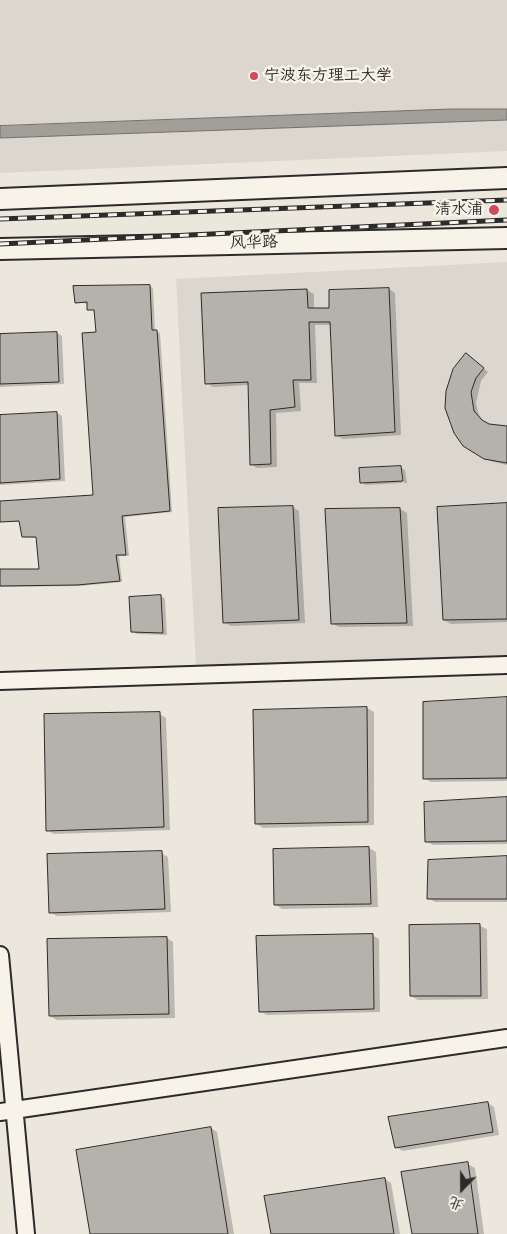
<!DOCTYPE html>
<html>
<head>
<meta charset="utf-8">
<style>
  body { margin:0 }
  #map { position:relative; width:507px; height:1234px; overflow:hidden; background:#ebe7dd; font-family:Itim,"LXGW WenKai TC",sans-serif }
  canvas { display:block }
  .north { position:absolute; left:437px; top:1164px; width:50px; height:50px; -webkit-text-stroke:4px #f7f3e8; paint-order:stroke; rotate:202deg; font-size:14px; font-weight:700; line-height:20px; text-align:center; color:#2b2b2b }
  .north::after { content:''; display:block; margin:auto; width:18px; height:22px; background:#2b2b2b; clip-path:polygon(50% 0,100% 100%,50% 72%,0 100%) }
</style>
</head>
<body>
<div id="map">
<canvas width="507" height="1234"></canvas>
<div class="north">北</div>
</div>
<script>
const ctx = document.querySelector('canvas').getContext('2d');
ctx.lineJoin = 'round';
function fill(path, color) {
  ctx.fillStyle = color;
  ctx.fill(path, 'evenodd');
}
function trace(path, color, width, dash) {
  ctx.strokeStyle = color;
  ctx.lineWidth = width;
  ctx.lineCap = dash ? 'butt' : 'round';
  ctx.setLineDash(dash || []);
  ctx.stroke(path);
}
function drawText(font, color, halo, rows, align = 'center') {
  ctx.font = font + ' Itim,"LXGW WenKai TC",sans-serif';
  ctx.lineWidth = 5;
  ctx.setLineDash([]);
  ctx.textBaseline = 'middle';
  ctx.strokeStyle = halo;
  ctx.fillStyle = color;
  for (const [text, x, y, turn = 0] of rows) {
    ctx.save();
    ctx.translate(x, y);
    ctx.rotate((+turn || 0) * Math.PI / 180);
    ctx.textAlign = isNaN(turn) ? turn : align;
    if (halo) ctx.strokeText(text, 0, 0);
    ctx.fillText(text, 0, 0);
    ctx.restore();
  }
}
const built = new Path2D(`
  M0,0H507V151L0,173Z
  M507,262V655L196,667L176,279Z`);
const water = new Path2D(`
  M452,109H507V120L0,138V126Z`);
const shadow = new Path2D(`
  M150,286L153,288L155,331L160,333L172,512L125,517L129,556H119L122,582L80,586L1,587L0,570H41L38,538L23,537L21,522H0V502L94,496L97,334L95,311L88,309V304L76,302Z
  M389,289L395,293L401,435L343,439L337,436L331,325H315L317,383H299L301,411L276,413L277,467L257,468L251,464L249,385L213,387L207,383L307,290L314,294V310L331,309Z
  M57,333L62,336L64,384L0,387V336Z
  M466,354L488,372L481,381L476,403L479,415L485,423L500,428L507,426V465L490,461L464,445Z
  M57,413L62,416L65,481L0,485V416Z
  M400,467L405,470L407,483H404L402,468H400L402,483L366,485L361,482Z
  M507,504V622L451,624L444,620Z
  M293,507L299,511L305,623L231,626L224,622Z
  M400,509L407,513L413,626L339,627L332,623Z
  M161,596L165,599L167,635L137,634L132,631Z
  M507,698V781L431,782L424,778Z
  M367,708L374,712V825L263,828L257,824Z
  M160,714L166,718L170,830L54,834L47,830Z
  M507,798V844L433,845L426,841Z
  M369,848L376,852L378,907L282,909L276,905Z
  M161,853L168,857L171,912L57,916L50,912Z
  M507,857V902H435L428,898Z
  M410,926H480L487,929L488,999L418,1000L411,996Z
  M372,935L379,939L380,1012L267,1015L260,1011Z
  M167,938L173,942L175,1018L57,1020L50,1016Z
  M488,1103L494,1107L499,1135L403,1151L396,1147Z
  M211,1128L217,1132L234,1234H91Z
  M468,1164L475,1168L484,1234H413Z
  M385,1179L391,1183L400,1234H272Z`);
const building = new Path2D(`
  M150,285L152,330H157L170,511L122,516L126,555H116L120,581L77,585L0,586V569H39L36,537H22L19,521L0,522V501L93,495L82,333L96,332L94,310H87V302L75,303L73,286Z
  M389,288L395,432L335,436L330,322H309L311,380H293L295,407L270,410L271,464L250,465L248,382L205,384L201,293L307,289L308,308H329V290Z
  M57,332L59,382L0,384V334Z
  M466,353L484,368L476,378L471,392L474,411L482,420L489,424L507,426V463L484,459L463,446L454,433L445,408L446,391L453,369Z
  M57,412L60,479L0,483V415Z
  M401,466L403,481L360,483L359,468Z
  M507,503V619L443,620L437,507Z
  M293,506L299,620L223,623L218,508Z
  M400,508L407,623L331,624L325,509Z
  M161,595L163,633L131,632L129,597Z
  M507,697V778L423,779V702Z
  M367,707L368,822L255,824L253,710Z
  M160,712L164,827L46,831L44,714Z
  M507,797V841L425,842L424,802Z
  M369,847L371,904L274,905L273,849Z
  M162,851L165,909L49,913L47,854Z
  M507,856V899H427L428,860Z
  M480,924L481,996H410L409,925Z
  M373,934L374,1009L259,1012L256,936Z
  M167,937L169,1014L49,1016L47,939Z
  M488,1102L493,1132L395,1148L388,1117Z
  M211,1127L228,1234H90L76,1150Z
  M468,1162L478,1234H412L401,1172Z
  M385,1178L394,1234H271L264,1196Z`);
const tertiary = new Path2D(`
  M0,681L507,665
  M0,955L26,1234
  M0,1112L507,1038`);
const primary = new Path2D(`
  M0,199L507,178
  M0,249L507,238`);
const rail = new Path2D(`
  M0,219L507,200
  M0,244L507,220`);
const markers = [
  [254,76,5,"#d1495b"],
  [494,210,6,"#d1495b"]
];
const poiNames = [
  ["宁波东方理工大学",264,76],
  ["清水浦",483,210,"right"]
];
const streetNames = [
  ["风华路",254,243,-1]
];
fill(built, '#dbd7ce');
fill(water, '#a29f98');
trace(water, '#72716c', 1);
fill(shadow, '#0003');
fill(building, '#b5b2ab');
trace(building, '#2b2b2b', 1);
trace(tertiary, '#2b2b2b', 20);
trace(primary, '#2b2b2b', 24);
trace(tertiary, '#f7f3e8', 16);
trace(primary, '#f7f3e8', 20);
trace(rail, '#2b2b2b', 5);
trace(rail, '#f7f3e8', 3, [9]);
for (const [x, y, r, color] of markers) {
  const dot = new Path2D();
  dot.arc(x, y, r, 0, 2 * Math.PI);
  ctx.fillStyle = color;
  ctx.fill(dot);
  trace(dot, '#f7f3e8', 2);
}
drawText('16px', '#2b2b2b', '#f7f3e8', poiNames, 'left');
drawText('16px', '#2b2b2b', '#f7f3e8', streetNames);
</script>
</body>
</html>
